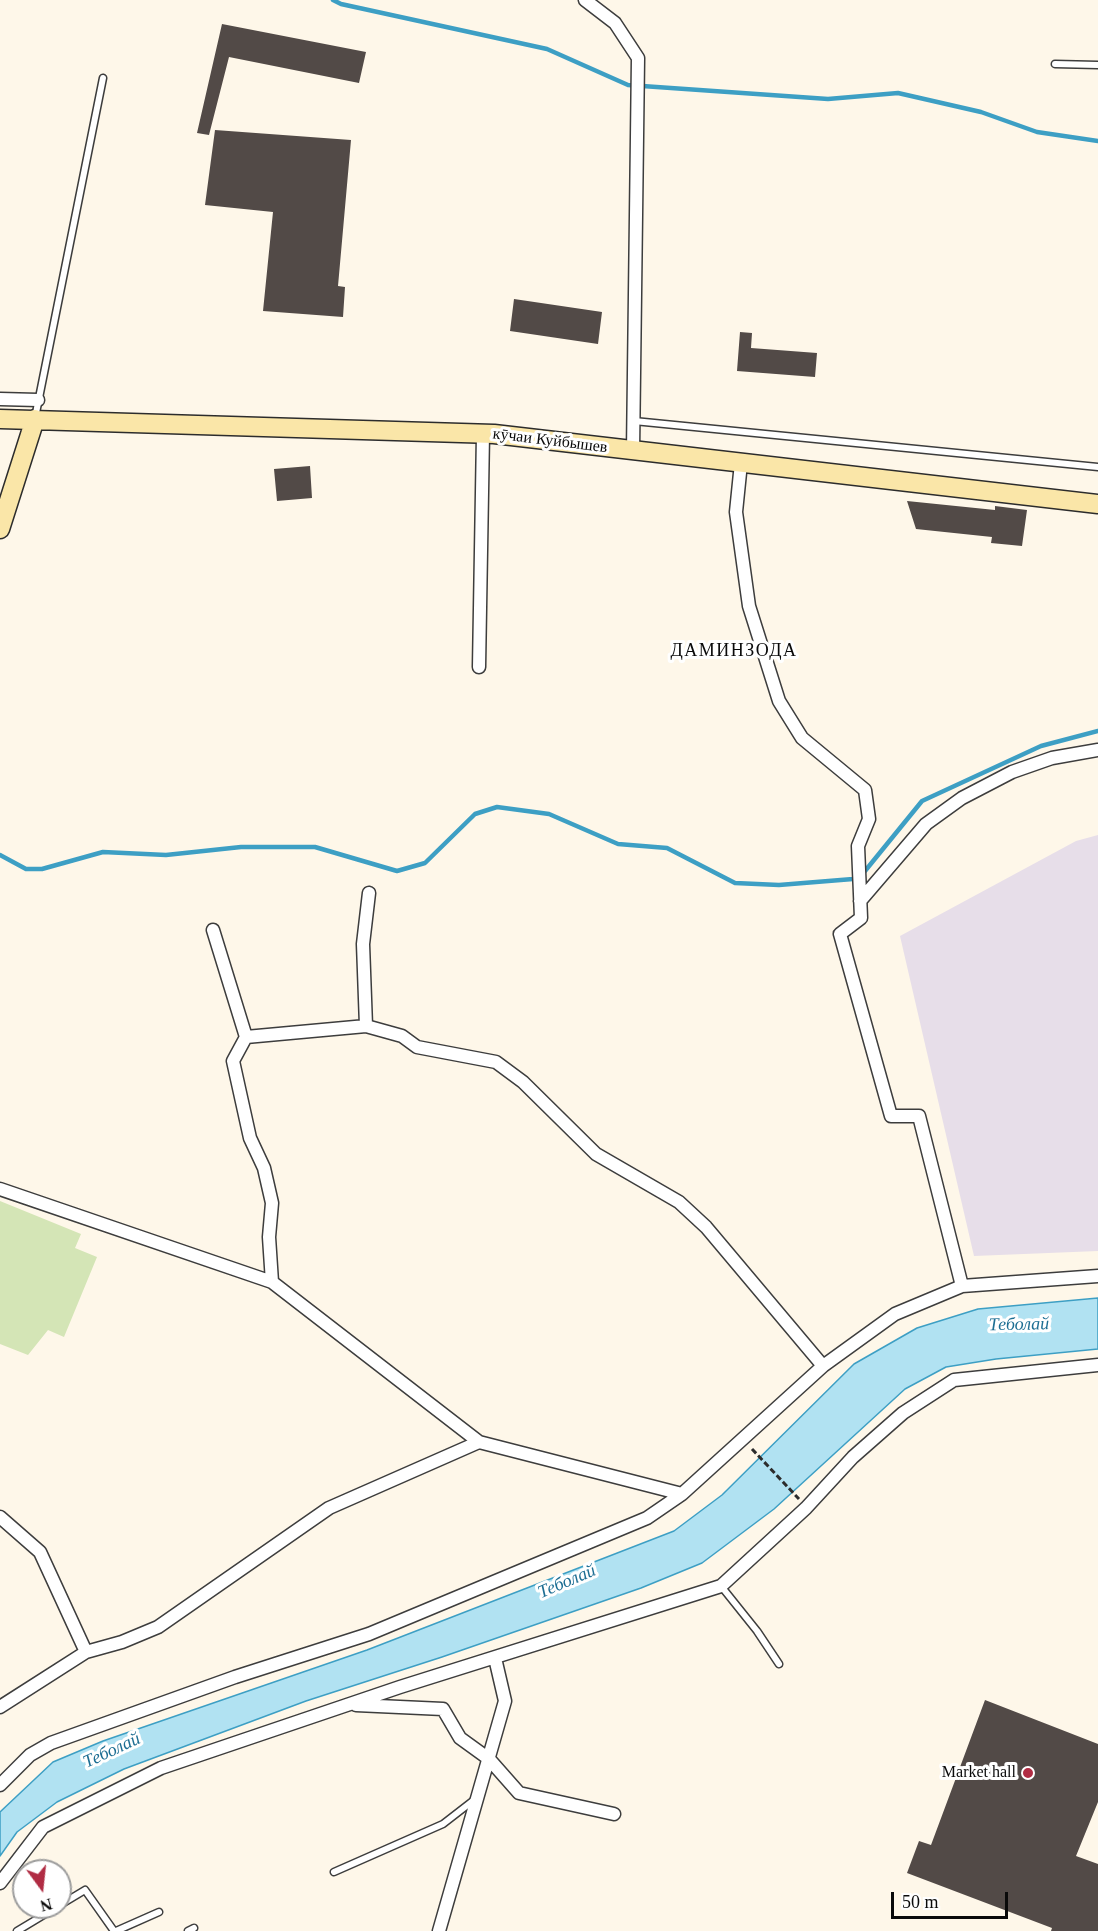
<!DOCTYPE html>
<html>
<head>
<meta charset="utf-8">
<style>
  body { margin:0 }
  #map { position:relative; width:1098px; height:1931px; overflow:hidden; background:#fef7e9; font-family:Georgia,serif }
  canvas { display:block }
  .north { position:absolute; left:12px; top:1859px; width:60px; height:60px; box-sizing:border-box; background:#fff; border:2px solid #9d9d9d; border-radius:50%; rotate:165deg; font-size:16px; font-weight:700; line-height:24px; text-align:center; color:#0a0a0a }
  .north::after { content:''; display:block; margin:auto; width:21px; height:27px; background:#b02c43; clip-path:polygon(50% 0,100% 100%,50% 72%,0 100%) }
  .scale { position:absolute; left:891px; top:1892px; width:117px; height:27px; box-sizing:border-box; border:3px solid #0a0a0a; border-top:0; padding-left:8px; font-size:18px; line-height:21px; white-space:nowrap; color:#0a0a0a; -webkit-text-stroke:4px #fff; paint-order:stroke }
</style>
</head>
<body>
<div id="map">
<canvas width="1098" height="1931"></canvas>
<div class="north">N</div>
<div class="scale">50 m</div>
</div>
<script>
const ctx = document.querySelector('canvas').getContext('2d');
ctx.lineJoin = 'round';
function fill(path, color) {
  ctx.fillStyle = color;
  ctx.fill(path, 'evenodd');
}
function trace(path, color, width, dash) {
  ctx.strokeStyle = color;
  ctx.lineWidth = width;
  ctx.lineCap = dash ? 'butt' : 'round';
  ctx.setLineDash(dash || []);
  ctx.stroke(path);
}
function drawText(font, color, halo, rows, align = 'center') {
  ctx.font = font + ' Georgia,serif';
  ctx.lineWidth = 6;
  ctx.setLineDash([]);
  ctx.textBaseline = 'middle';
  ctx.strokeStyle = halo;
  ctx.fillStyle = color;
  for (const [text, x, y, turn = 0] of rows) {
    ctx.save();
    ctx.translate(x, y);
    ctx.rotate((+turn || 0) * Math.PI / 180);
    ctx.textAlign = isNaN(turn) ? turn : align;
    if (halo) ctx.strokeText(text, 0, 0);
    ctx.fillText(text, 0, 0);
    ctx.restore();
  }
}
const industrial = new Path2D(`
  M1098,835V1251L974,1256L900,936L1076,841Z`);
const green = new Path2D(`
  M0,1201L81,1234L75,1248L97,1257L64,1337L48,1330L28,1355L0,1344Z`);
const water = new Path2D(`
  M1098,1298V1349L996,1359L946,1367L905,1389L774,1509L702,1563L641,1588L442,1657L306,1701L124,1769L57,1802L17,1832L0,1856V1812L53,1762L103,1741L367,1650L674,1531L722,1495L854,1364L917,1328L978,1309Z`);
const stream = new Path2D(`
  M333,0L341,4L547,49L628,85L828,99L898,93L981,112L1037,132L1098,141
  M0,855L26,869H42L103,852L166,855L241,847H315L397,871L425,863L475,814L497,807L549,814L618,844L667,848L735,883L779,885L853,879L865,871L922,801L1041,746L1098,731`);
const building = new Path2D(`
  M222,24L366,52L359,83L229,57L209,135L197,133Z
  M215,130L351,140L338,286L345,287L343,317L263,311L273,212L205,205Z
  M514,299L602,312L598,344L510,331Z
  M740,332L752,333L751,348L817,353L815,377L737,371Z
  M310,466L312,498L277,501L274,469Z
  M907,501L995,510V506L1027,510L1022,546L991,543L992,537L916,529Z
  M985,1700L1098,1744V1802L1076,1856L1098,1864V1931H1051L1052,1928L907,1873L919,1841L931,1845Z`);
const path = new Path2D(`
  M752,1449L799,1499`);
const lane = new Path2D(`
  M1055,64L1098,65
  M35,418L103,78
  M634,421L1098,467
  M721,1586L757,1631L779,1664
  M334,1872L443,1824L474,1800
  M60,1905L85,1890L114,1931
  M17,1931L57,1907
  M116,1931L159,1912
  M188,1931L194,1928`);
const street = new Path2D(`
  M585,0L615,23L638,58L633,451
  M0,399L38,400
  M741,463L736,512L749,606L779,701L802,738L865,790L869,819L858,846L861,918L840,934L891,1116H919L962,1286
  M479,667L483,434
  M860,901L926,824L962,798L1012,772L1052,758L1098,750
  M213,930L246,1037L233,1061L250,1138L264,1168L272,1203L269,1237L272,1282
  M366,1026L363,944L369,893
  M246,1037L366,1026L402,1036L417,1047L496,1062L523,1082L596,1154L679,1202L706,1227L823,1366
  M0,1189L272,1282L479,1442
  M0,1517L40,1552L86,1652
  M356,1705L443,1709L460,1738L489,1759L519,1793L614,1814
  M0,1707L86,1652L122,1642L158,1627L329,1508L479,1442L682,1494L823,1366L895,1314L962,1286L1098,1276
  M0,1785L30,1755L51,1743L235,1677L369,1634L647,1518L682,1494
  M0,1883L43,1827L161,1768L400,1687L721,1586L806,1508L853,1457L903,1413L954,1380L1098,1365
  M439,1931L505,1701L495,1658`);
const secondary = new Path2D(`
  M0,419L494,434L1098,504
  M0,529L35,419`);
const markers = [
  [1028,1773,6,"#b02c43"]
];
const streetNames = [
  ["кӯчаи Куйбышев",550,441,7]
];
const poiNames = [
  ["Market hall",1016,1773]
];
const neighbourhoodNames = [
  ["ДАМИНЗОДА",734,651]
];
const waterNames = [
  ["Теболай",1019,1325,-1],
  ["Теболай",567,1582,-23],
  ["Теболай",112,1751,-25]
];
fill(industrial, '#e7dee9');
fill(green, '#d4e5b6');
fill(water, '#b1e2f2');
trace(water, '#3d9fc4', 1.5);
trace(stream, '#3d9fc4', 4.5);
fill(building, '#524a47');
trace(lane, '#3d3d3d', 9);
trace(street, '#3d3d3d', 15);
trace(secondary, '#2c2c2c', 21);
trace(path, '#2c2c2c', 3, [6, 3]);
trace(lane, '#fff', 6);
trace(street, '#fff', 12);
trace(secondary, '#fae6a8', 18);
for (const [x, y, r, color] of markers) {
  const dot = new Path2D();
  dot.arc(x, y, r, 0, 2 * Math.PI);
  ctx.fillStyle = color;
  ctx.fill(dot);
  trace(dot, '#fff', 2);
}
drawText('16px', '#0a0a0a', '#fff', streetNames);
drawText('16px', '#0a0a0a', '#fff', poiNames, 'right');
ctx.letterSpacing = '1.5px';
drawText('18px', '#0a0a0a', '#fff', neighbourhoodNames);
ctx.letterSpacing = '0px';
drawText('italic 18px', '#1d6e93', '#fff', waterNames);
</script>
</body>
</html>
